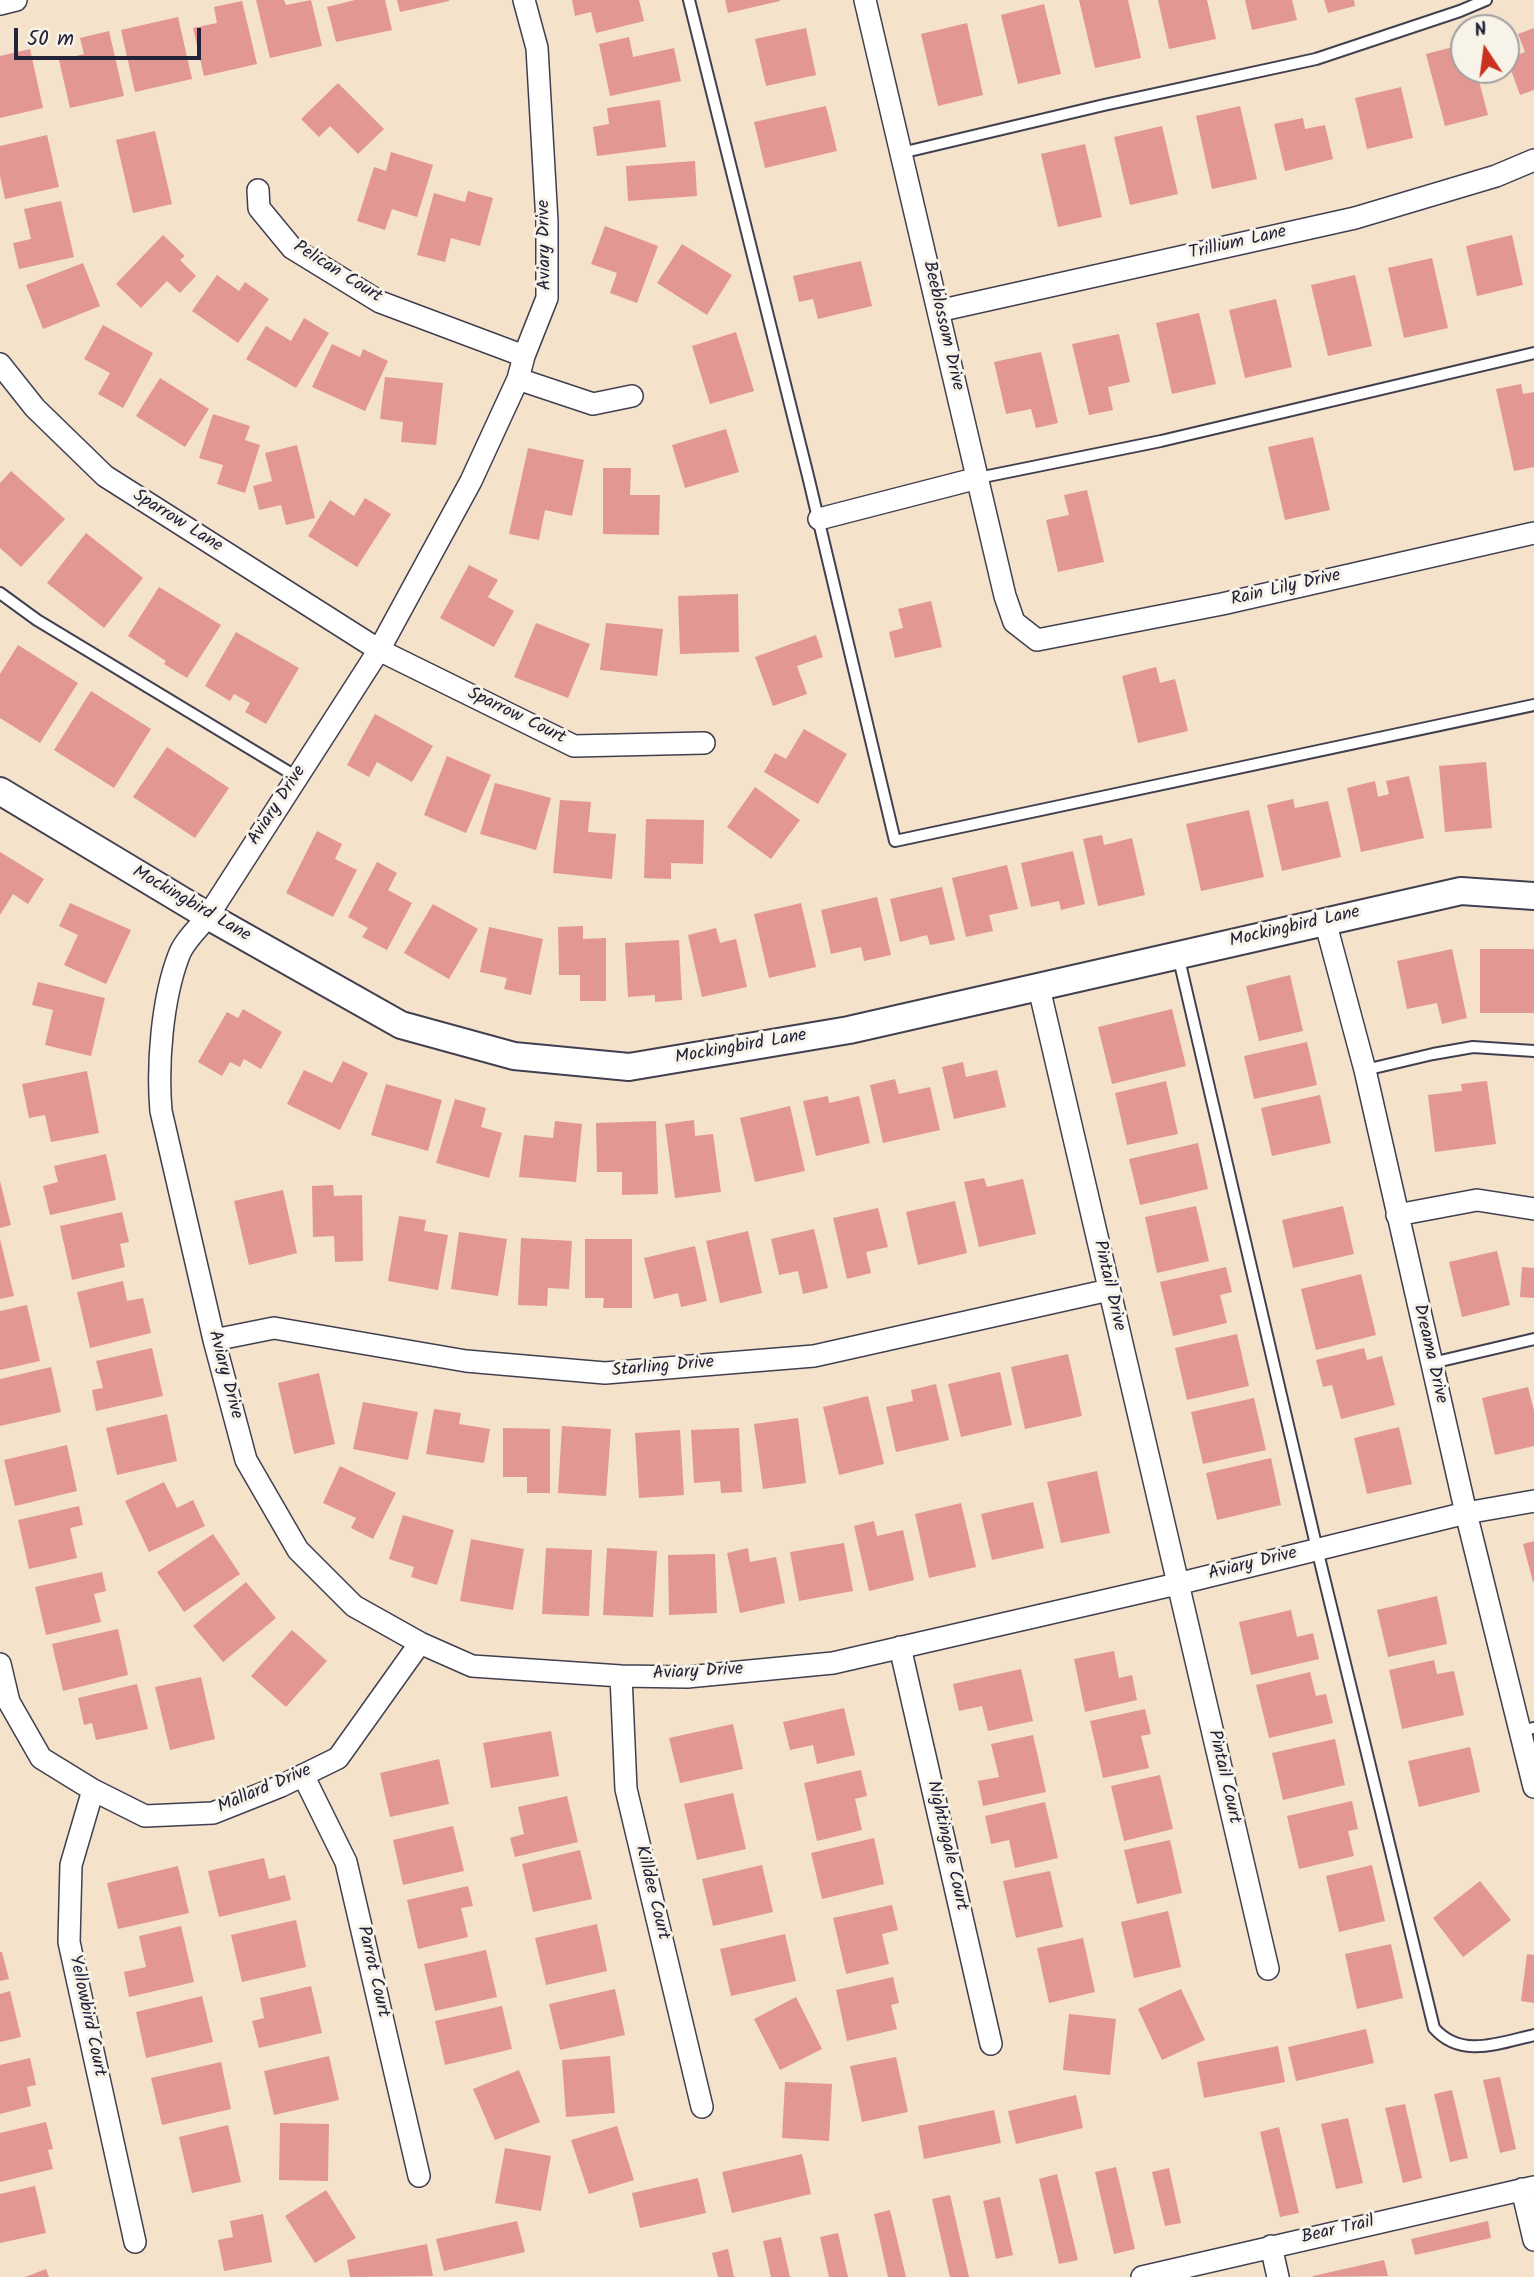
<!DOCTYPE html>
<html>
<head>
<meta charset="utf-8">
<style>
  body { margin:0 }
  #map { position:relative; width:1534px; height:2277px; overflow:hidden; background:#f4e2ca; font-family:Kalam,sans-serif }
  canvas { display:block }
  .north { position:absolute; left:1450px; top:14px; width:70px; height:70px; box-sizing:border-box; background:#f7f3e8; border:2px solid #a29fa3; border-radius:50%; rotate:347deg; font-size:19px; font-weight:700; line-height:28px; text-align:center; color:#22223b }
  .north::after { content:''; display:block; margin:auto; width:24px; height:32px; background:#c8321e; clip-path:polygon(50% 0,100% 100%,50% 72%,0 100%) }
  .scale { position:absolute; left:14px; top:28px; width:187px; height:32px; box-sizing:border-box; border:4px solid #22223b; border-top:0; padding-left:9px; font-size:21px; line-height:24px; white-space:nowrap; color:#22223b; -webkit-text-stroke:5px #f7f3e8; paint-order:stroke }
</style>
</head>
<body>
<div id="map">
<canvas width="1534" height="2277"></canvas>
<div class="north">N</div>
<div class="scale">50 m</div>
</div>
<script>
const ctx = document.querySelector('canvas').getContext('2d');
ctx.lineJoin = 'round';
function fill(path, color) {
  ctx.fillStyle = color;
  ctx.fill(path, 'evenodd');
}
function trace(path, color, width, dash) {
  ctx.strokeStyle = color;
  ctx.lineWidth = width;
  ctx.lineCap = dash ? 'butt' : 'round';
  ctx.setLineDash(dash || []);
  ctx.stroke(path);
}
function drawText(font, color, halo, rows, align = 'center') {
  ctx.font = font + ' Kalam,sans-serif';
  ctx.lineWidth = 6;
  ctx.setLineDash([]);
  ctx.textBaseline = 'middle';
  ctx.strokeStyle = halo;
  ctx.fillStyle = color;
  for (const [text, x, y, turn = 0] of rows) {
    ctx.save();
    ctx.translate(x, y);
    ctx.rotate((+turn || 0) * Math.PI / 180);
    ctx.textAlign = isNaN(turn) ? turn : align;
    if (halo) ctx.strokeText(text, 0, 0);
    ctx.fillText(text, 0, 0);
    ctx.restore();
  }
}
const building = new Path2D(`
  M256,0H284L286,5L311,0L322,46L270,58Z
  M355,0H385L392,30L336,42L327,7Z
  M397,0H449V1L400,12Z
  M572,0H639L644,21L596,33L591,12L575,16Z
  M725,0H780V1L728,13Z
  M1079,0H1128L1141,58L1095,68Z
  M1158,0H1207L1216,39L1169,49Z
  M1245,0H1292L1297,20L1252,30Z
  M1324,0H1354L1355,6L1328,13Z
  M242,1L257,64L204,76L193,28L217,23L214,7Z
  M1044,4L1061,74L1018,84L1001,15Z
  M178,17L192,79L135,92L121,30Z
  M967,23L983,95L938,106L921,34Z
  M806,28L816,75L766,86L755,39Z
  M1534,28V90L1520,95L1507,59L1525,52L1518,34Z
  M109,31L124,96L70,108L59,60L84,54L80,38Z
  M629,37L633,57L674,48L681,81L610,96L599,44Z
  M1464,44V70H1476L1488,115L1445,126L1426,54Z
  M30,49L43,108L0,118V56Z
  M338,83L384,129L358,154L330,126L319,137L301,119Z
  M1401,87L1413,138L1367,149L1355,98Z
  M660,100L666,147L597,156L593,127L609,124L607,108Z
  M826,106L837,151L765,168L754,122Z
  M1240,106L1257,179L1212,189L1196,116Z
  M1303,118L1305,129L1325,125L1333,159L1285,171L1274,124Z
  M1162,126L1178,194L1130,205L1114,137Z
  M155,131L172,204L133,213L116,140Z
  M47,135L59,187L5,199L0,176V146Z
  M1085,144L1102,217L1058,227L1041,154Z
  M391,152L433,165L417,217L392,209L385,230L357,221L374,167L386,171Z
  M695,161L697,196L628,201L626,166Z
  M468,191L493,198L480,246L451,238L445,262L417,255L434,193L465,202Z
  M61,201L74,257L19,269L13,243L31,239L24,209Z
  M605,226L658,246L637,303L610,293L617,273L591,264Z
  M163,235L185,256L180,260L196,276L180,293L167,281L141,308L116,284Z
  M1512,235L1523,285L1477,296L1466,246Z
  M682,244L732,275L707,315L657,283Z
  M1432,258L1448,328L1404,338L1388,268Z
  M861,261L872,306L818,319L813,299L799,302L793,276Z
  M83,263L100,306L43,329L26,285Z
  M217,275L239,291L245,282L269,299L238,343L192,311Z
  M1355,275L1372,346L1328,356L1311,285Z
  M1276,299L1292,367L1245,378L1229,310Z
  M1199,313L1216,384L1172,394L1156,323Z
  M304,318L329,333L296,388L246,359L266,326L291,341Z
  M103,325L153,353L123,408L98,394L110,373L84,359Z
  M736,332L754,391L710,404L692,346Z
  M1119,334L1130,382L1108,387L1113,410L1089,415L1072,344Z
  M332,344L360,357L363,349L388,361L365,411L312,387Z
  M1041,352L1058,423L1036,428L1031,409L1006,414L994,362Z
  M385,377L443,383L436,445L401,442L403,422L380,419Z
  M160,378L209,409L185,447L136,416Z
  M1521,384L1523,394L1534,392V467L1514,471L1496,389Z
  M213,414L250,426L245,440L260,445L245,493L217,484L223,465L199,458Z
  M726,429L739,472L685,488L672,445Z
  M1313,437L1330,510L1285,520L1268,447Z
  M297,445L315,518L286,525L281,505L259,510L253,486L272,481L265,453Z
  M528,448L584,460L572,516L545,510L539,540L509,534Z
  M603,468H631L630,495H660L659,535L603,534Z
  M11,471L65,519L21,567L0,548V483Z
  M1087,490L1104,562L1058,572L1046,520L1069,515L1064,495Z
  M365,498L391,514L357,567L308,536L330,500L354,516Z
  M86,533L143,578L104,628L47,583Z
  M469,565L498,580L488,597L514,611L494,647L440,618Z
  M159,587L221,625L187,678L164,664L166,661L128,636Z
  M738,594L739,652L680,654L678,596Z
  M931,601L942,647L895,658L889,632L903,628L898,609Z
  M536,623L590,644L568,698L514,677Z
  M606,623L663,629L657,676L600,670Z
  M236,632L299,668L266,724L245,712L250,703L234,694L230,701L205,686Z
  M816,635L823,657L797,666L807,694L773,706L755,657Z
  M18,645L78,683L40,743L0,718V674Z
  M1156,667L1160,683L1175,679L1188,731L1138,743L1122,676Z
  M91,691L151,729L114,788L54,750Z
  M375,714L433,746L412,782L377,762L369,777L347,765Z
  M804,729L847,754L818,804L764,772L775,753L786,759Z
  M167,747L229,788L195,838L133,797Z
  M447,756L491,775L466,833L424,815Z
  M1486,762L1492,828L1445,832L1439,766Z
  M1409,776L1424,838L1361,852L1347,788L1375,781L1378,797L1389,794L1386,781Z
  M495,783L551,798L536,850L480,834Z
  M755,787L800,820L771,859L727,827Z
  M1293,799L1295,808L1328,801L1341,857L1282,871L1267,805Z
  M560,800L591,802L588,832L616,834L612,879L553,873Z
  M1249,810L1264,877L1201,891L1186,824Z
  M646,819L704,820L703,864L671,863V879L644,878Z
  M317,831L342,844L335,859L357,870L333,917L286,893Z
  M1102,835L1104,845L1132,838L1145,895L1098,906L1083,839Z
  M1073,851L1085,904L1061,910L1059,901L1031,907L1021,863Z
  M0,852L44,879L28,904L13,894L0,915Z
  M377,862L397,873L388,890L412,903L387,950L362,937L368,928L348,917Z
  M1007,865L1018,909L989,915L993,931L966,937L952,878Z
  M942,887L955,940L930,945L927,935L900,942L890,899Z
  M877,897L891,955L864,961L861,947L831,954L821,910Z
  M70,903L131,930L106,984L64,965L78,935L59,926Z
  M801,903L816,967L769,978L754,914Z
  M433,904L478,929L449,979L404,953Z
  M583,926V939L606,938V1001H580V975H559L558,927Z
  M489,927L543,939L531,995L504,989L507,978L480,972Z
  M716,928L720,943L736,939L747,987L702,997L688,935Z
  M679,940L682,1000L655,1002V995L628,997L625,943Z
  M1452,949L1467,1018L1442,1024L1437,1003L1407,1009L1397,961Z
  M1480,949H1534V1013H1480Z
  M1290,975L1303,1031L1259,1041L1246,986Z
  M38,982L105,998L91,1056L45,1045L53,1010L32,1005Z
  M243,1009L282,1032L261,1069L244,1059L240,1067L230,1062L222,1076L198,1062L227,1012L238,1018Z
  M1172,1009L1186,1066L1112,1084L1098,1027Z
  M1307,1042L1317,1085L1254,1099L1244,1056Z
  M343,1061L368,1073L340,1130L287,1104L304,1070L332,1083Z
  M963,1062L966,1077L997,1070L1006,1107L954,1119L942,1067Z
  M87,1071L99,1133L51,1142L45,1115L29,1118L22,1084Z
  M895,1079L899,1094L930,1087L940,1130L883,1143L870,1085Z
  M1166,1081L1178,1134L1127,1145L1115,1093Z
  M1487,1081L1496,1144L1435,1152L1428,1095L1462,1091L1461,1084Z
  M386,1084L442,1100L428,1151L371,1135Z
  M1320,1095L1331,1143L1272,1156L1261,1108Z
  M828,1096L829,1103L859,1096L870,1143L816,1156L803,1101Z
  M455,1099L486,1108L481,1127L502,1133L489,1178L436,1163Z
  M790,1106L805,1171L755,1182L740,1118Z
  M694,1120L695,1136L713,1134L721,1192L675,1198L665,1124Z
  M555,1121L582,1124L576,1182L519,1177L524,1135L553,1138Z
  M656,1121L658,1194L622,1195V1172H597L596,1123Z
  M1198,1143L1208,1189L1140,1205L1129,1159Z
  M106,1154L116,1200L50,1215L43,1186L58,1182L54,1166Z
  M984,1178L987,1187L1023,1179L1036,1234L979,1247L964,1182Z
  M0,1181L11,1225L0,1228Z
  M333,1185L334,1196L362,1195L363,1261L335,1262L334,1236L313,1237L312,1186Z
  M283,1190L297,1253L249,1265L234,1201Z
  M955,1201L967,1253L918,1265L906,1212Z
  M1196,1206L1209,1261L1157,1273L1145,1217Z
  M1343,1206L1354,1254L1293,1268L1282,1220Z
  M878,1208L888,1247L866,1252L871,1273L847,1279L833,1218Z
  M122,1212L129,1242L120,1244L125,1267L72,1280L60,1226Z
  M399,1216L426,1220L424,1231L448,1235L438,1290L388,1281Z
  M814,1229L828,1288L803,1294L798,1271L779,1275L771,1239Z
  M748,1231L762,1293L720,1303L706,1241Z
  M459,1232L507,1239L498,1296L451,1289Z
  M521,1238L572,1241L569,1289L548,1288L547,1306L518,1305Z
  M0,1239L14,1296L0,1299Z
  M585,1239H632V1308H603L604,1298H585Z
  M695,1246L707,1301L681,1307L678,1293L654,1299L644,1258Z
  M1497,1251L1510,1305L1462,1317L1449,1262Z
  M1226,1267L1232,1292L1220,1295L1227,1323L1173,1336L1160,1282Z
  M1522,1267L1534,1268V1298L1520,1297Z
  M1361,1274L1376,1335L1316,1350L1301,1289Z
  M123,1281L127,1301L143,1298L151,1333L90,1348L77,1292Z
  M27,1305L40,1361L0,1370V1311Z
  M1237,1334L1249,1386L1187,1400L1175,1348Z
  M152,1348L163,1396L96,1411L92,1390L103,1388L96,1361Z
  M1364,1348L1367,1360L1382,1356L1395,1405L1341,1419L1332,1385L1323,1387L1316,1360Z
  M1068,1354L1082,1416L1025,1429L1011,1367Z
  M51,1367L61,1412L0,1426V1379Z
  M1000,1372L1012,1425L961,1437L948,1384Z
  M319,1373L335,1444L294,1454L278,1383Z
  M936,1384L949,1440L896,1452L886,1407L913,1401L911,1390Z
  M1528,1387L1534,1411V1446L1495,1455L1482,1398Z
  M868,1396L884,1464L839,1475L823,1407Z
  M1254,1398L1266,1450L1203,1464L1191,1412Z
  M363,1402L418,1412L408,1460L353,1449Z
  M434,1409L461,1413L459,1424L490,1429L484,1463L426,1454Z
  M167,1414L177,1461L117,1475L106,1428Z
  M798,1418L806,1483L763,1489L754,1424Z
  M562,1426L611,1429L606,1496L558,1493Z
  M1399,1427L1412,1484L1367,1494L1354,1438Z
  M503,1428L550,1429V1493H527V1477H503Z
  M739,1428L742,1492L721,1493L720,1481L694,1483L691,1430Z
  M680,1430L684,1495L639,1498L635,1433Z
  M67,1445L77,1491L15,1506L4,1460Z
  M1271,1458L1281,1505L1217,1520L1206,1473Z
  M340,1466L396,1493L373,1539L351,1528L356,1518L323,1503Z
  M1097,1471L1110,1533L1061,1543L1047,1482Z
  M164,1482L177,1508L193,1500L205,1526L149,1552L125,1501Z
  M1033,1502L1044,1548L992,1560L981,1514Z
  M961,1503L976,1567L929,1578L915,1514Z
  M79,1506L83,1525L70,1528L77,1558L29,1569L18,1520Z
  M403,1515L454,1530L437,1585L411,1577L414,1567L389,1559Z
  M874,1521L877,1536L903,1530L914,1580L869,1591L854,1526Z
  M213,1534L240,1574L184,1612L157,1572Z
  M471,1539L524,1549L513,1610L460,1601Z
  M1534,1541V1582H1533L1523,1544Z
  M844,1543L853,1591L799,1601L790,1552Z
  M546,1548L592,1550L589,1616L542,1614Z
  M607,1548L657,1551L653,1617L603,1615Z
  M748,1548L750,1562L776,1557L785,1603L740,1613L727,1553Z
  M715,1554L717,1613L669,1615L668,1555Z
  M102,1572L106,1591L94,1594L101,1622L46,1635L35,1587Z
  M246,1582L276,1618L223,1662L193,1626Z
  M1437,1596L1447,1644L1388,1657L1377,1610Z
  M1291,1610L1297,1637L1313,1633L1319,1659L1251,1675L1239,1622Z
  M118,1629L128,1675L63,1691L52,1644Z
  M292,1630L327,1661L286,1707L251,1676Z
  M1114,1651L1119,1678L1132,1675L1137,1700L1085,1712L1074,1659Z
  M1434,1660L1437,1674L1454,1671L1464,1715L1402,1729L1389,1670Z
  M1021,1669L1033,1721L988,1731L982,1706L959,1711L953,1684Z
  M1310,1672L1316,1696L1326,1694L1333,1723L1269,1738L1256,1685Z
  M201,1677L215,1739L170,1750L155,1687Z
  M137,1684L148,1729L96,1740L92,1723L84,1725L78,1698Z
  M844,1708L855,1755L817,1764L813,1745L790,1750L783,1722Z
  M1145,1709L1151,1734L1141,1736L1149,1768L1103,1778L1090,1721Z
  M733,1724L743,1769L680,1783L669,1738Z
  M551,1731L559,1776L491,1788L483,1743Z
  M1033,1735L1046,1792L983,1806L978,1781L999,1777L991,1744Z
  M1335,1739L1345,1785L1283,1800L1272,1753Z
  M1470,1747L1480,1792L1419,1807L1408,1761Z
  M439,1759L449,1804L390,1817L380,1773Z
  M861,1770L867,1796L855,1799L862,1830L817,1841L804,1783Z
  M1160,1775L1173,1829L1124,1841L1111,1786Z
  M733,1793L746,1849L697,1860L684,1804Z
  M567,1796L578,1842L515,1857L510,1838L524,1834L518,1807Z
  M1352,1801L1358,1829L1348,1831L1354,1856L1299,1869L1287,1816Z
  M1045,1802L1058,1858L1015,1868L1009,1840L991,1844L985,1816Z
  M453,1826L464,1871L403,1885L393,1840Z
  M874,1838L884,1884L822,1899L811,1853Z
  M1170,1840L1182,1893L1137,1904L1124,1850Z
  M580,1850L592,1899L533,1912L522,1864Z
  M264,1858L269,1879L285,1875L291,1900L219,1917L208,1871Z
  M762,1865L773,1912L713,1926L702,1879Z
  M1372,1865L1385,1921L1339,1932L1326,1876Z
  M178,1866L189,1913L118,1929L107,1883Z
  M1050,1871L1063,1927L1016,1938L1003,1881Z
  M1480,1881L1511,1920L1463,1957L1433,1918Z
  M468,1886L473,1906L461,1908L468,1937L418,1949L407,1900Z
  M892,1905L898,1930L882,1934L889,1964L846,1974L833,1918Z
  M1168,1911L1181,1967L1134,1978L1121,1922Z
  M296,1920L306,1967L242,1982L231,1935Z
  M597,1924L607,1971L546,1985L535,1938Z
  M181,1926L194,1982L129,1997L124,1972L146,1967L139,1936Z
  M785,1934L796,1981L731,1996L720,1949Z
  M1083,1938L1095,1992L1049,2003L1037,1948Z
  M1391,1944L1403,1998L1357,2009L1345,1954Z
  M486,1950L497,1997L435,2011L424,1964Z
  M0,1952H2L9,1979L0,1981Z
  M1527,1954L1534,1955V2003L1521,2001Z
  M893,1977L899,2003L891,2005L897,2029L847,2041L836,1990Z
  M311,1986L322,2033L259,2048L252,2021L264,2018L260,1998Z
  M615,1989L625,2035L560,2050L549,2004Z
  M1181,1989L1205,2040L1162,2060L1138,2009Z
  M10,1991L21,2037L0,2042V1994Z
  M202,1996L213,2042L146,2058L136,2012Z
  M796,1997L822,2049L780,2070L754,2019Z
  M502,2006L512,2049L445,2065L435,2021Z
  M1069,2014L1116,2019L1110,2075L1063,2070Z
  M1366,2029L1374,2063L1296,2081L1288,2047Z
  M1278,2046L1285,2082L1204,2098L1197,2062Z
  M329,2056L339,2100L274,2115L264,2071Z
  M610,2056L615,2113L566,2117L562,2060Z
  M896,2057L908,2112L862,2122L850,2066Z
  M30,2058L36,2085L27,2087L31,2106L0,2114V2065Z
  M221,2062L231,2109L162,2125L151,2078Z
  M519,2070L540,2122L495,2140L473,2089Z
  M1500,2077L1516,2149L1500,2153L1483,2080Z
  M785,2082L832,2084L829,2141L782,2138Z
  M1452,2090L1468,2158L1450,2162L1434,2094Z
  M1076,2095L1083,2128L1016,2144L1008,2111Z
  M1405,2104L1422,2178L1403,2183L1385,2108Z
  M994,2110L1001,2143L924,2159L918,2126Z
  M1348,2118L1363,2183L1336,2189L1321,2124Z
  M46,2122L53,2149L48,2150L53,2169L0,2182V2133Z
  M280,2123L329,2124L328,2181L279,2180Z
  M228,2125L241,2182L192,2193L179,2137Z
  M617,2126L634,2180L589,2194L571,2140Z
  M1279,2127L1299,2213L1280,2217L1260,2132Z
  M505,2148L551,2156L541,2211L495,2203Z
  M802,2154L811,2194L732,2213L722,2172Z
  M1116,2167L1135,2249L1114,2254L1095,2172Z
  M1169,2168L1181,2223L1165,2226L1152,2172Z
  M1057,2174L1078,2260L1059,2264L1039,2179Z
  M698,2178L706,2213L640,2228L632,2193Z
  M35,2186L46,2233L0,2243V2194Z
  M326,2190L356,2238L315,2263L285,2216Z
  M950,2195L969,2277H950L932,2199Z
  M1000,2197L1013,2255L996,2259L983,2201Z
  M890,2210L906,2277H888L874,2214Z
  M263,2214L272,2262L224,2271L218,2240L233,2237L230,2221Z
  M517,2221L525,2252L444,2271L436,2239Z
  M1488,2221L1491,2238L1415,2255L1411,2239Z
  M838,2233L848,2277H829L820,2237Z
  M781,2237L790,2277H771L763,2241Z
  M427,2244L433,2276L350,2277L347,2260Z
  M728,2249L734,2277H718L712,2253Z
  M1384,2260L1388,2276L1313,2277V2276Z
  M46,2269L49,2277H25Z`);
const service = new Path2D(`
  M689,0L808,476L895,841L1534,705
  M901,153L1104,105L1316,59L1460,11L1486,0
  M978,478L1161,441L1534,353
  M0,593L37,620L297,777
  M1178,955L1317,1549L1434,2028C1461,2059 1499,2043 1534,2035
  M1365,1070L1433,1054L1473,1047L1534,1051
  M1432,1363L1534,1339
  M1520,1731L1534,1728`);
const minor = new Path2D(`
  M524,0L537,48L547,222V298L524,356L518,379L471,481L379,650L208,916C199,928 184,941 179,955C162,999 157,1065 161,1111L214,1340L246,1460L298,1550L354,1606L420,1643L472,1666L621,1676L687,1677L833,1663L1177,1584L1466,1513L1534,1501
  M865,0L1005,596L1014,622L1037,640L1222,604L1534,533
  M0,4L16,0
  M258,190L259,208L292,248L380,302L524,356
  M938,311L1355,218L1496,176L1534,160
  M0,364L35,408L105,476L379,650L574,746L704,743
  M518,379L593,404L632,396
  M819,519L978,478
  M1325,921L1365,1070L1466,1513L1534,1787
  M1039,988L1268,1969
  M1397,1215L1477,1200L1534,1209
  M214,1340L274,1328L466,1361L605,1373L814,1356L1109,1290
  M900,1647L991,2044
  M0,1664L9,1702L41,1758L93,1790L145,1816L213,1813L281,1786L338,1758L420,1643
  M621,1676L626,1789L702,2107
  M303,1775L346,1862L419,2176
  M93,1790L71,1865L69,1942L135,2242
  M1522,2189L1534,2240
  M1271,2246L1278,2277
  M1142,2277L1534,2187`);
const tertiary = new Path2D(`
  M0,791L208,916L401,1025L514,1056L629,1067L849,1030L1461,891L1534,896`);
const streetNames = [
  ["Trillium Lane",1238,244,-13],
  ["Aviary Drive",546,245,-91],
  ["Pelican Court",337,273,32],
  ["Beeblossom Drive",942,326,77],
  ["Sparrow Lane",177,522,32],
  ["Rain Lily Drive",1286,589,-13],
  ["Sparrow Court",516,717,26],
  ["Aviary Drive",278,806,-57],
  ["Mockingbird Lane",191,905,30],
  ["Mockingbird Lane",1295,928,-13],
  ["Mockingbird Lane",741,1048,-10],
  ["Pintail Drive",1108,1286,77],
  ["Dreama Drive",1429,1354,77],
  ["Starling Drive",663,1368,-5],
  ["Aviary Drive",224,1375,75],
  ["Aviary Drive",1253,1565,-14],
  ["Aviary Drive",698,1673,-3],
  ["Pintail Court",1223,1777,77],
  ["Mallard Drive",265,1790,-23],
  ["Nightingale Court",946,1846,77],
  ["Killdee Court",651,1893,76],
  ["Parrot Court",372,1972,77],
  ["Yellowbird Court",86,2016,78],
  ["Bear Trail",1338,2231,-13]
];
fill(building, '#e39792');
trace(service, '#423f50', 14);
trace(minor, '#423f50', 24);
trace(tertiary, '#423f50', 30);
trace(service, '#fff', 10);
trace(minor, '#fff', 21);
trace(tertiary, '#fff', 26);
drawText('18px', '#22223b', '#f7f3e8', streetNames);
</script>
</body>
</html>
